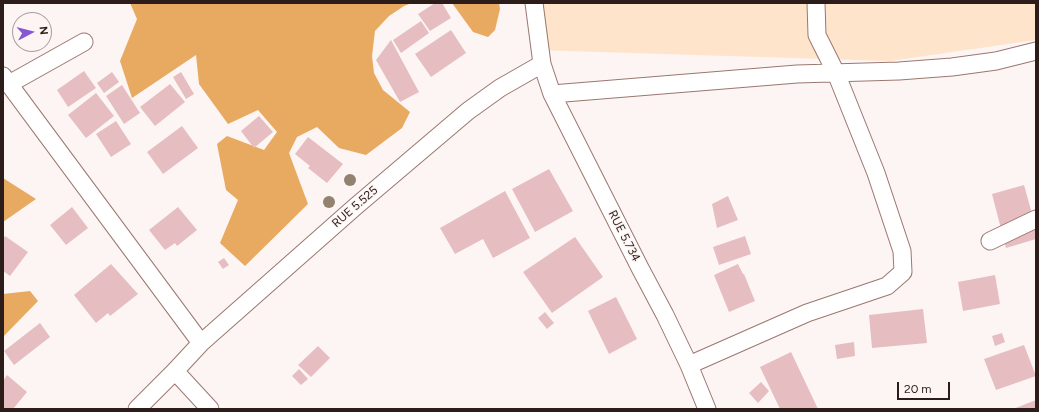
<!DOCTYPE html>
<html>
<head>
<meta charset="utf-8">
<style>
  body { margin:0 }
  #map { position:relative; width:1039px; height:412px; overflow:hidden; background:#fdf5f3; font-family:Figtree,sans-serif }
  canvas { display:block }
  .frame { position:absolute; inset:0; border:4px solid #2c1d1a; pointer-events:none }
  .north { position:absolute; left:12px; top:12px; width:40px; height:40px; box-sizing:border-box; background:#fdf5f3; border:1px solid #a99f9c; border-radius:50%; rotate:83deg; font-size:11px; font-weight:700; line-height:16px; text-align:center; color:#2c1d1a }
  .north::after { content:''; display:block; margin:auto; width:14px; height:18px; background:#8558d2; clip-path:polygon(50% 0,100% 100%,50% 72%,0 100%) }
  .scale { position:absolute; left:897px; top:382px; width:53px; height:18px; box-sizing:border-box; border:2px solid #2c1d1a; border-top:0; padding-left:5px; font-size:12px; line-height:14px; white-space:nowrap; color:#2c1d1a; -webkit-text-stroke:3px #fdf5f3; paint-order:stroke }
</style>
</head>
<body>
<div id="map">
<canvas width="1039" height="412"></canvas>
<div class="frame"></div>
<div class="north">N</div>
<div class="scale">20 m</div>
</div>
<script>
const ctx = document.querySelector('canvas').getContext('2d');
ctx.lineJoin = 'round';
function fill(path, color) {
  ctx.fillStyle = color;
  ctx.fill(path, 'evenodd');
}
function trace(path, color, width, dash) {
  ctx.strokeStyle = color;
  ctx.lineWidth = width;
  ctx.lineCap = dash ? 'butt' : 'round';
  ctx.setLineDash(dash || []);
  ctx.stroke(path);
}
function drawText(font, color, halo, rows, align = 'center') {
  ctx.font = font + ' Figtree,sans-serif';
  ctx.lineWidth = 3;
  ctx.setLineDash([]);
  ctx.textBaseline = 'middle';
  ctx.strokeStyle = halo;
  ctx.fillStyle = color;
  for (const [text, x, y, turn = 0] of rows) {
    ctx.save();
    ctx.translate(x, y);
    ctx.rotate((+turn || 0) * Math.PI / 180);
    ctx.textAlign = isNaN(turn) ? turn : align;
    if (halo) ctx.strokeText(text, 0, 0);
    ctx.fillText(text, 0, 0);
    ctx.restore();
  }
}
const green = new Path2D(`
  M530,3H1036V40L890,61L534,50Z`);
const forest = new Path2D(`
  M130,3H412L404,6L389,16L375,31L372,56L374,73L383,90L410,112L402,128L366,155L339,148L317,127L297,137L289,153L308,204L245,266L220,243L238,200L226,190L217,144L227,136L264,150L277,132L258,110L228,124L199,84L196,55L132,98L120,61L137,19Z
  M452,3H499L500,9L495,30L488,37L473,32Z
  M3,178L36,199L3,222Z
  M30,291L38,301L3,337V294Z`);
const building = new Path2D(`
  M435,3H442L451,18L430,31L418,14Z
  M421,21L429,33L401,53L393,40Z
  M451,30L466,53L431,77L415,54Z
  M391,40L419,92L400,102L376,60Z
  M84,71L96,88L68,107L57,90Z
  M112,72L119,82L104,93L97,83Z
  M181,72L194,94L186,99L173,77Z
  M170,84L185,102L155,126L140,107Z
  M122,85L140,113L124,124L106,96Z
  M96,93L114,116L86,138L68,115Z
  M259,116L273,132L254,148L241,131Z
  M116,121L131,144L111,157L96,134Z
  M182,126L198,148L163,174L147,152Z
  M308,137L343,164L327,183L308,168L310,166L295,154Z
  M549,169L573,211L535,232L512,189Z
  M1024,185L1036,228V239L1006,248L992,194Z
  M505,191L530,238L493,258L483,239L455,254L440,228Z
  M728,196L738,220L717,228L712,204Z
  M72,207L88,228L66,245L50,225Z
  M178,207L197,230L177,246L175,243L165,250L149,230Z
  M5,236L28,252L10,276L3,271V239Z
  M745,236L751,254L719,265L713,247Z
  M575,237L603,277L552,313L523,272Z
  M224,258L229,265L223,269L218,262Z
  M111,264L138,294L110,316L108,313L96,323L74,295Z
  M738,264L743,274H744L755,301L729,312L714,275Z
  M995,275L1000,304L963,311L958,282Z
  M616,297L637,339L609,354L588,311Z
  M923,309L927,343L872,348L869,315Z
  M545,312L554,323L547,329L538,318Z
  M40,323L50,337L14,365L4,351Z
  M1002,333L1005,342L995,346L992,336Z
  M854,342L855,356L837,359L835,345Z
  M1024,345L1036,376L996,390L984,359Z
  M318,346L330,358L311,377L298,365Z
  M791,352L818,409H780L760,367Z
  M299,369L308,379L301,385L292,376Z
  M7,375L27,392L13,409H3V381Z
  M761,382L769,391L758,403L749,393Z
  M1036,400V409H1013Z`);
const minor = new Path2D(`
  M542,64L552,94L640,268L665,315L689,365L707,409
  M3,76L201,343
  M9,84L84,42
  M552,94L797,74L899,71L952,67L996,61L1036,51
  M990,241L1036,219
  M689,365L807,313L887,286L903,272L902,251L876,173L836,73L817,35L816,3
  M175,371L210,409
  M137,409L175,371L201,343L355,207L468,111L500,88L542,64L534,3`);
const trees = [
  [350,180],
  [329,202]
];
const streetNames = [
  ["RUE 5.525",355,207,-41],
  ["RUE 5.734",624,236,63]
];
fill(green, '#fee4ca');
fill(forest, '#e8a961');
fill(building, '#e6bdc0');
trace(minor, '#9b7770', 19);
trace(minor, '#fff', 17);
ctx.fillStyle = '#93826f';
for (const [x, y] of trees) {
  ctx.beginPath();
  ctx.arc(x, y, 6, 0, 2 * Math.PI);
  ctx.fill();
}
drawText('12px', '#2c1d1a', '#fdf5f3', streetNames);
</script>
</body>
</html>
